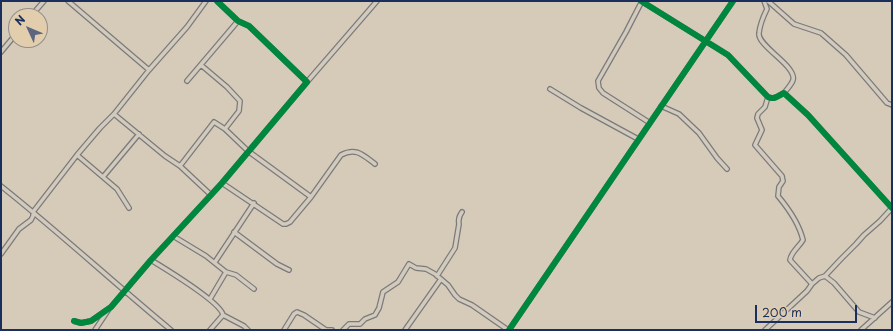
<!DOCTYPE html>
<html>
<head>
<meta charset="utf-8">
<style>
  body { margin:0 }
  #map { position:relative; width:893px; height:331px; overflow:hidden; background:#d6cbb9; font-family:"Playpen Sans",sans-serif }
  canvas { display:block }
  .frame { position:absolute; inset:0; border:2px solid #1b2f5e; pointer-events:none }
  .north { position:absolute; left:8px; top:8px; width:40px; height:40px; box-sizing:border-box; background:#e2cead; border:1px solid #928e8d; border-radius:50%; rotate:314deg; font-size:11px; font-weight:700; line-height:16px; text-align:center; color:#1b2f5e }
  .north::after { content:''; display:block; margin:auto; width:14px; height:18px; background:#5c667e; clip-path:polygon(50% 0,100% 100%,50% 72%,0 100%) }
  .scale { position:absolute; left:755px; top:305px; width:102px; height:18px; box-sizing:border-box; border:2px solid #1b2f5e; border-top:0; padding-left:5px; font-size:12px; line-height:14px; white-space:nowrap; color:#1b2f5e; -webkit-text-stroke:3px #e2cead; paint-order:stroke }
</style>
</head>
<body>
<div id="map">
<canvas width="893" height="331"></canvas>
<div class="frame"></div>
<div class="north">N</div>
<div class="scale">200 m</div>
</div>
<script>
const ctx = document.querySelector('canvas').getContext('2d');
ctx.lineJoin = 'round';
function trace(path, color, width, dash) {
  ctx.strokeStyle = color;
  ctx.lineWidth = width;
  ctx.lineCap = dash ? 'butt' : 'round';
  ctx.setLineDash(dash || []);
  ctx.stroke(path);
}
const street = new Path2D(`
  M68,1L149,70
  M641,1L728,55L768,97C774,100 778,96 784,93L808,115L892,208
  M642,1L626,32L598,81L599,88L603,93L650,123
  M764,1L767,9C763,17 760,24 759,33C757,46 797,66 793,80C792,84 787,89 784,93
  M768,1L794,24L821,33L846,55L887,103L892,105
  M31,16L44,1
  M1,52L16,34
  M201,65L227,87L240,101L239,111L225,129
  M187,81L238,21
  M307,82L377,1
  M550,89L581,108L638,139
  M661,106L679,114L699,133L717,158L727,169
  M114,114L165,156L180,166L211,195
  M77,155L117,189L129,208
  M180,166L214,122L225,129L248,151L311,197L341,155C356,147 363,155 375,164
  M103,177L139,134
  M222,183L283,224H286L290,222L311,197
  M1,186C59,232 114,283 171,330
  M234,232L277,264L289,270
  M173,236L206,256L226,272L236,275L254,289
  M1,254L19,229L31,220L33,216V212L77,155L100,128L114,114L149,70L187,27L206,1
  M151,260C164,268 221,302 223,315
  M215,262L254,203
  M437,276L455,248L459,224C458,219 459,216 462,212
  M825,276L841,259L856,244L864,235L880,221L892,208
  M812,284L819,278L825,276L834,283L859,312L875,318
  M210,299L226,272
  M74,321L81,323L91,321L111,307L151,260L222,183L307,82L249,26L238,21L217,1
  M95,330L109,309
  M210,330L223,315L244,326L248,330
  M284,330L294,314L297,312L304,315L326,330
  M327,330H332
  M343,330L349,324H360L365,319L375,315L379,308L383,292L398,282L409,264L416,268L426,269L435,274L448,285L455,295L459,299L472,305L508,330
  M405,330L441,279
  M509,330L733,1
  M765,330L807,291L812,284L790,260C791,252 799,247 803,240C799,223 788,208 778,196L779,187L783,181L782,176L755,145L762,130L757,118L758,114L765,107L768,97
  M861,330L892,302`);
const cycleway = new Path2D(`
  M641,1L728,55L768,97C774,100 778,96 784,93L808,115L892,208
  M74,321L81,323L91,321L111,307L151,260L222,183L307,82L249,26L238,21L217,1
  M509,330L733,1`);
trace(street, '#7b7a7b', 6);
trace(street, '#d2cabd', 3.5);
trace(cycleway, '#00873e', 6);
</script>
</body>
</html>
